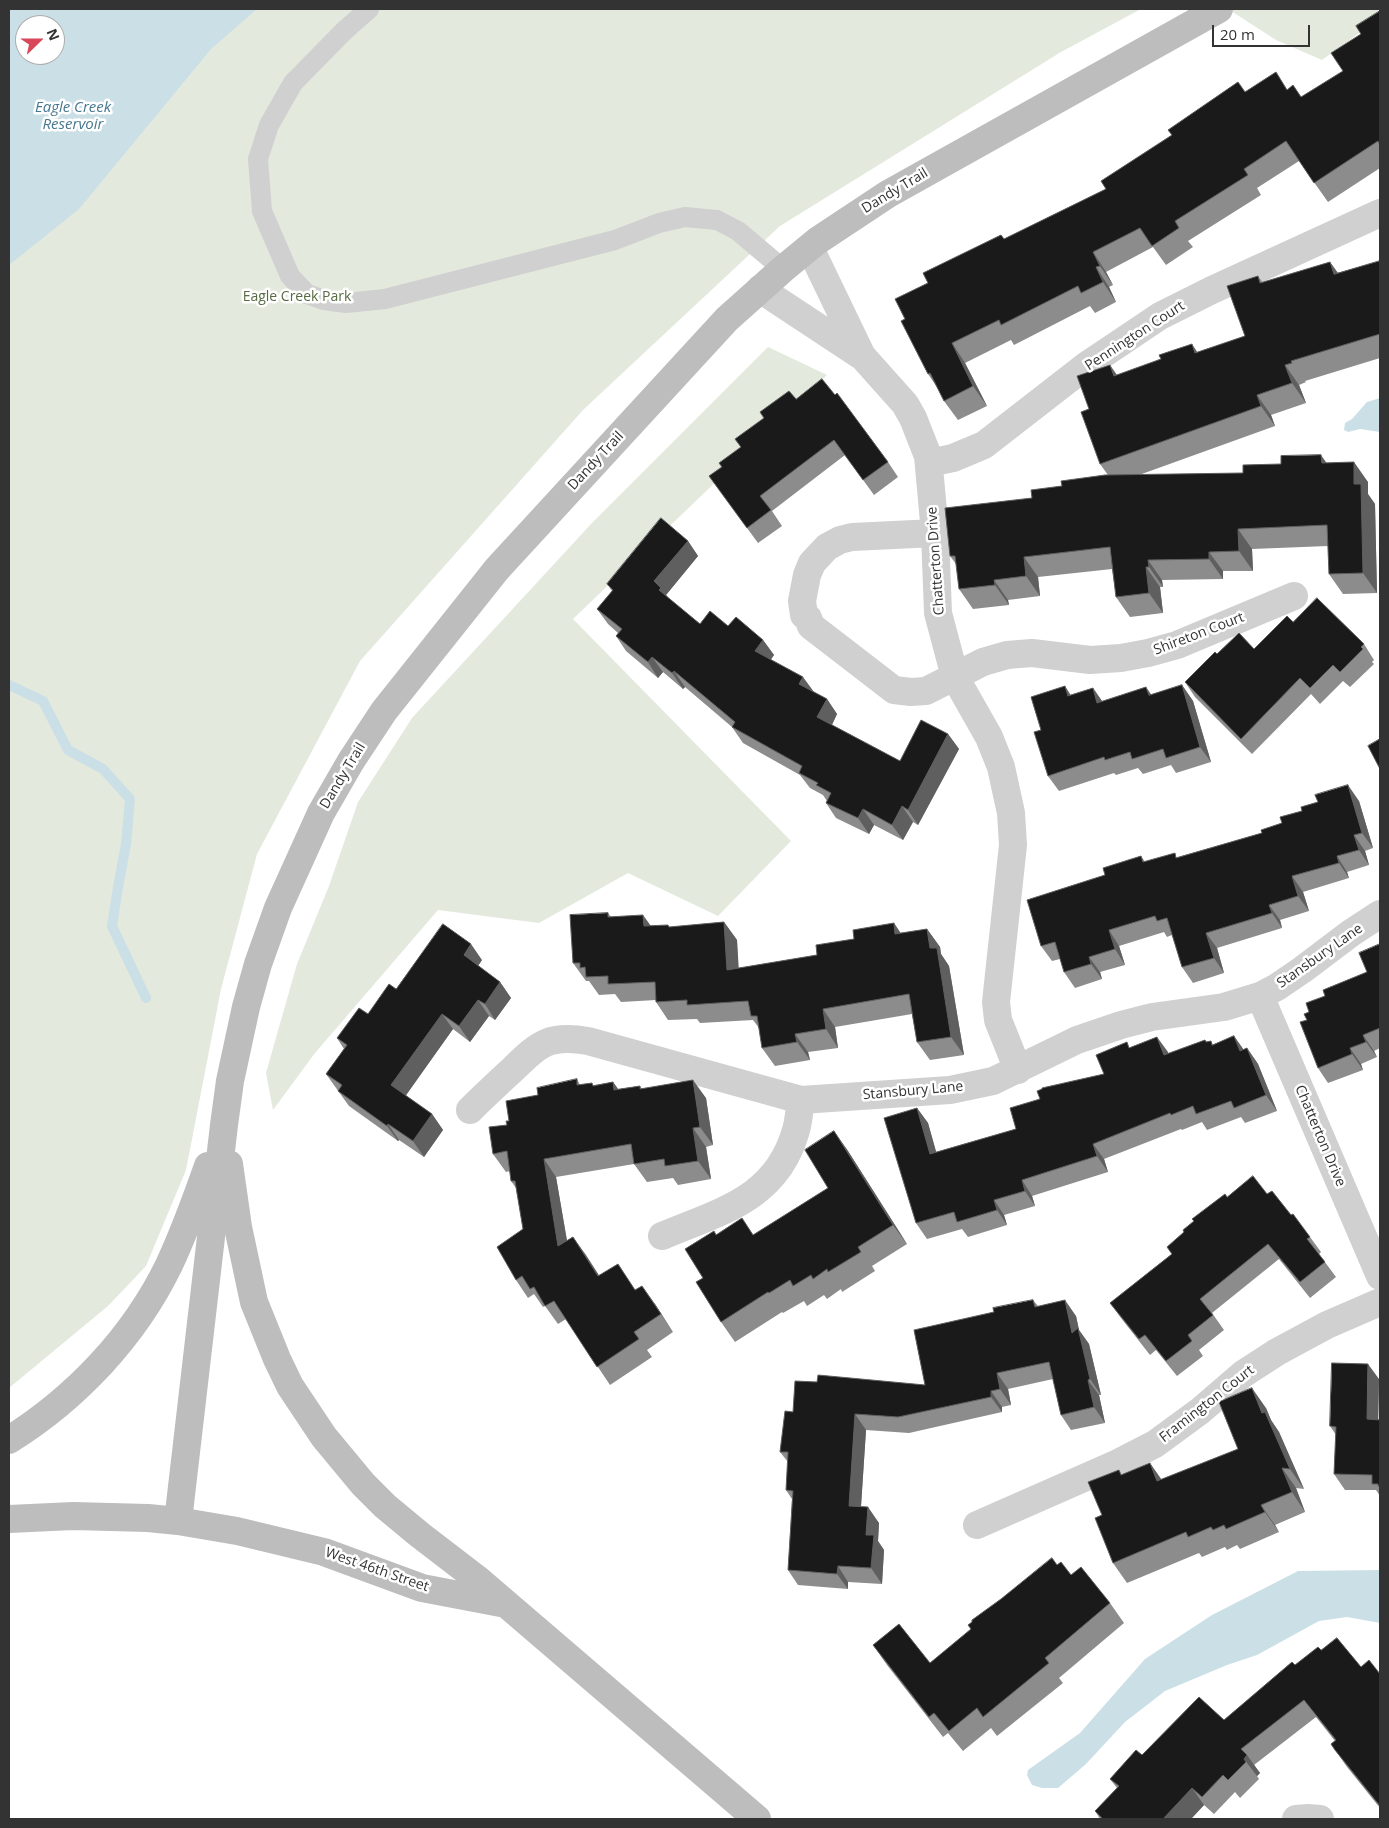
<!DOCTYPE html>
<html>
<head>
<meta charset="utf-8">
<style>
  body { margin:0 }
  #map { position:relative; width:1389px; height:1828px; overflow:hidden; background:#fff; font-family:"Open Sans",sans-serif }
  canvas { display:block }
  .frame { position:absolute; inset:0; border:10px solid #333; pointer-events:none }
  .north { position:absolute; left:15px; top:15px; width:50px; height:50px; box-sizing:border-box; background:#fff; border:1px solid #adadad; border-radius:50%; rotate:68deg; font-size:14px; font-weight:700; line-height:20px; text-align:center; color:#333 }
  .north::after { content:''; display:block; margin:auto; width:18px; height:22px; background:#d8475a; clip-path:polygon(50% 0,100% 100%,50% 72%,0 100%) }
  .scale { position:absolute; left:1212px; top:25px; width:98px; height:22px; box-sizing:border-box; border:2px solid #333; border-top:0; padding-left:6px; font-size:15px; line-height:18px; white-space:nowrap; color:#333; -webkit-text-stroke:4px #fff; paint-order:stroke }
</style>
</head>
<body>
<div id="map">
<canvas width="1389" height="1828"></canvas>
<div class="frame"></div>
<div class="north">N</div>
<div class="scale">20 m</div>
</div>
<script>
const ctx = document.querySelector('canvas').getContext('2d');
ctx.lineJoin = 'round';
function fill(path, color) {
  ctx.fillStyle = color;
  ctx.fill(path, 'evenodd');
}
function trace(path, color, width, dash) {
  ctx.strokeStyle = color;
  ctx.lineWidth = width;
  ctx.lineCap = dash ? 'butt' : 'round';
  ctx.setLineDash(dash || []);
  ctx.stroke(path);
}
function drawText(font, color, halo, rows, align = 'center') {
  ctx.font = font + ' "Open Sans",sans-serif';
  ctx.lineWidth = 5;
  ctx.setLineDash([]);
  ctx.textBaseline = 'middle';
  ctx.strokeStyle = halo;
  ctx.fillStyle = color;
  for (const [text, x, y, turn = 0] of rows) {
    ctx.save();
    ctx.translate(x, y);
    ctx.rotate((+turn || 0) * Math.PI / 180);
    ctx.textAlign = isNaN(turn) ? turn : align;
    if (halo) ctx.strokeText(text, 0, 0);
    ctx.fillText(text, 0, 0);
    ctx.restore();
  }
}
const green = new Path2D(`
  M9,9H1141L1061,52L780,226L583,410L360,661L257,854L221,989L186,1170L146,1266L108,1306L9,1388ZM25,25H55V55H25Z
  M1228,9H1380V18L1322,60L1276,40Z
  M768,347L827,375L573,619L791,841L718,916L628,873L539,923L438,910L315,1053L273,1110L266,1073L297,964L329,886L358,802L412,718L591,524Z`);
const water = new Path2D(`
  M9,9H257L211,49L79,209L9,265ZM25,25H55V55H25Z
  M1380,398V432L1360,429L1348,432L1344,430L1345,423L1352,419L1367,402Z
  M1380,1570V1623L1347,1617L1319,1621L1257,1655L1227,1665L1165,1691L1125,1722L1086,1764L1058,1788H1042L1032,1785L1027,1775L1028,1770L1080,1733L1145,1659L1212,1615L1298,1571Z`);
const stream = new Path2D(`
  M9,685L43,701L68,750L103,769L130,799L126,844L118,887L112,926L146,998`);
const lane = new Path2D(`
  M369,9L344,31L293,83L269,125L258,159L262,211L290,276L307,294L324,300L346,303L385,299L615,240L659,223L685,217L717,220L738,231L783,269`);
const street = new Path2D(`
  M810,248L862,356
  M760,289L863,357L905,404L913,418L928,456L935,533L938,613L955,677L989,737L1001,767L1011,813L1013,845L996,1002L998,1020L1018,1070
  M929,463L953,458L984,445L1087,365L1160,316L1212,290L1380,213
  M935,533L852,537L840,540L827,547L812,563L807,575L802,601L804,615L808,618L811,626L894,690L911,692L926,691L983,662L1007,655L1032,653L1090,660L1121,658L1148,653L1177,645L1294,596
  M1260,996L1380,1276
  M470,1110C483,1097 496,1085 510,1072C538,1045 547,1034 588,1041L801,1100L950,1090L993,1081L1077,1040L1121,1025L1152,1017L1224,1007L1260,996L1277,987L1302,970L1351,933L1380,914
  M662,1236C721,1211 777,1199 796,1130C799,1121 799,1110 801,1100
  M977,1525L1118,1463L1155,1444L1200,1411L1243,1374L1277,1352L1327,1325L1380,1302
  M1296,1819L1308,1818L1320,1819`);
const secondary = new Path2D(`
  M229,1164L238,1227L254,1302L277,1359L290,1386L324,1437L363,1484L385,1506L420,1535L476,1578L757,1819
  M9,1440C76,1398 134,1337 169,1265C184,1233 196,1200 208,1166
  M9,1519L73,1516L148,1518L178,1521L237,1531L324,1552L422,1588L506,1604
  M178,1521L224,1125L230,1081L246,1007L258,964L278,908L321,813L351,761L384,711L497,569L727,319L783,269L817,241L888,194L1219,9`);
const wall = new Path2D(`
  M1380,11V168L1328,202L1299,161L1257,188L1261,195L1188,241L1193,247L1166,265L1153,247L1106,272L1113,285L1109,287L1116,302L1095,313L1090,306L1014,345L1011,340L965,363L987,406L958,420L944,401L937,387L928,374L905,319L928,283L1004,239L1106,189L1245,92L1288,89L1302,97L1343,71L1361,34Z
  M1380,261V358L1305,381L1306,382L1299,385L1306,403L1271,415L1275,426L1139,475L1243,473L1327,463L1368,482V494L1375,504L1377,593L1343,594L1329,574L1328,546L1252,549L1253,571H1223V579L1162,580L1163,587H1160L1163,613L1130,617L1116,597L1112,569L1038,577L1040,596L1008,600L1009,605L973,609L959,589L956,564L950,556L1032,498L1062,486L1108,475L1100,464L1089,409L1117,375L1198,352L1245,336L1258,276L1263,283L1330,262L1338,273Z
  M796,399L888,462L898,477L874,495L845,455L772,511L782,526L758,543L709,476L721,467L741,447L735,439Z
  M688,541L698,556L666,595L668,598L700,624L728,626L763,640L774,655L771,660L813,692L827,699L837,714L832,725L900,761L948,734L959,749L918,825L913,822L903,840L874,825L869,834L836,818L826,803L827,801L823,795L810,788L800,775L743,743L732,727L685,687L683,689L663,672L658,678L626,651L616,636L618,633L608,624L597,609L612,591L607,584Z
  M1293,622L1364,644L1374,660L1372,662L1374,664L1350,687L1343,681L1320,704L1311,694L1252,754L1195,697L1185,682L1217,654L1254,649Z
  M1182,685L1193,701L1211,762L1176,773L1171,765L1143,774L1138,768L1116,775L1114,773L1059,791L1048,776L1041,730L1070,695L1093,688L1102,701L1152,695Z
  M1359,801L1373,848L1365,851L1369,865L1347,872L1349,878L1303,892L1309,911L1280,920L1282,928L1217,948L1224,973L1193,983L1182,967L1172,935L1167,937L1164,932L1119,946L1125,965L1100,972L1102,979L1075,988L1064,972L1060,959L1052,961L1041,946L1105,875L1141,856L1145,862L1178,857L1262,833Z
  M608,913L611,917L651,926L670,927L724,922L737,940L738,968L817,955L894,923L900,933L927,929L940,947L941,954L949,966L964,1055L930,1060L917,1042L912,1014L835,1027L838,1048L808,1052L810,1060L775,1066L762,1048L759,1028L753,1020L700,1023L697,1019L668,1020L656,1002V1000L621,1002L615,994L599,995L589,981H586L573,963Z
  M1380,944V1048L1374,1051L1377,1057L1361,1064L1363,1070L1328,1083L1318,1068L1307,1020L1309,1012L1325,996L1367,972Z
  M482,960L478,966L500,982L511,998L495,1020L489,1016L470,1042L453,1029L405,1096L432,1114L443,1130L424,1157L399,1140L398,1141L349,1106L326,1074L344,1049L337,1038L368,1014L396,989Z
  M1234,1036L1244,1050L1247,1048L1258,1064L1277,1111L1245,1123L1241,1117L1207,1130L1202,1122L1182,1130L1181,1129L1104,1159L1108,1172L1032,1196L1035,1206L1004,1215L1007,1225L968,1237L962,1229L927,1239L916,1223L917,1108L928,1123L936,1152L1016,1129L1040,1099L1104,1074L1131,1047L1168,1052V1054L1205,1040L1207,1042L1211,1041L1213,1045Z
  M577,1079L580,1085H594L613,1082L618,1089L640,1086L642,1089L706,1098L713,1145L706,1147L711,1179L678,1185L673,1178L647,1182L634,1164L556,1177L567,1241L573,1237L599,1276L636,1290L655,1304L673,1332L647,1350L652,1357L610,1385L566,1319L558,1324L545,1306L543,1307L534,1294L528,1298L516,1280L523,1229L516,1188L511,1181L510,1171L506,1172L493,1154L507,1125L538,1095Z
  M834,1131L848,1151L907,1244L872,1266L875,1271L842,1292L841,1289L827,1299L824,1295L807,1306L804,1301L783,1313L782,1312L735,1342L721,1322L716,1234L754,1235L828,1188Z
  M1267,1194L1291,1215L1310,1237L1321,1252L1319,1254L1336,1277L1310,1298L1279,1259L1212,1313L1224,1330L1199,1350L1203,1356L1177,1376L1156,1350L1150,1355L1121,1318L1110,1303L1172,1254L1227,1197Z
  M1033,1300L1038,1306L1076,1316L1079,1330L1089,1344L1101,1395H1099L1105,1423L1071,1430L1061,1415L1053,1379L1008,1389L1011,1405L1002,1407V1412L909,1433L866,1430L861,1507L879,1523L878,1541L884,1550L882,1584L848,1582V1589L798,1585L788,1570L792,1499L786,1490L788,1462L780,1452L793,1412L817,1382L925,1385L994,1312Z
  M1379,1379L1378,1419L1380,1420V1496L1376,1490H1345L1334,1474L1336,1435L1330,1426Z
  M1266,1408L1271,1420L1279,1432L1304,1489L1296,1488L1305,1512L1275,1525L1279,1532L1240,1549L1237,1545L1227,1550L1225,1547L1202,1557L1199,1553L1127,1583L1113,1563L1102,1515L1122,1474L1161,1480L1238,1449Z
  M1057,1565L1110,1603L1124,1623L1059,1678L1063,1683L997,1736L991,1728L963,1751L948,1733L943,1737L887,1665L873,1645L930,1663Z
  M1321,1650L1361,1667L1380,1674V1808L1347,1767L1331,1744L1335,1741L1316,1717L1254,1765L1260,1773L1257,1776L1259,1779L1240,1798L1235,1792L1214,1814L1204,1805L1191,1819H1100L1095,1811L1117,1788L1110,1779L1142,1755L1224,1720L1295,1665Z`);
const shadedWall = new Path2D(`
  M1093,252L1106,272L1113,285L1100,266Z
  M1330,262L1344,282L1334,274Z
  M1096,267L1109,287L1116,302L1103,282Z
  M952,343L965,363L987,406L973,386Z
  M1192,344L1205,364L1195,353Z
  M1110,365L1124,385L1114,376Z
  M1285,365L1299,385L1306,403L1292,383Z
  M1257,395L1271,415L1275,426L1261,406Z
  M1321,455L1335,475L1322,463Z
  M1354,462L1368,482V494L1375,504L1377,593L1363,573L1354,484Z
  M1238,529L1252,549L1253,571L1239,551Z
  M688,541L698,556L666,595L672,603L670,606L654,581Z
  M1209,552L1223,571V579L1209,559Z
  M1024,557L1038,577L1040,596L1026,576Z
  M1148,560L1162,580L1163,587L1149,567Z
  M1146,567L1160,587L1163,613L1149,593Z
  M994,580L1008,600L1009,605L995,585Z
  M763,640L774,655L765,666L755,651Z
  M652,657L663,672L658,678L648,662Z
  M674,671L685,687L683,689L672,673Z
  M803,677L814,692L799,684Z
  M1182,685L1193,701L1211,762L1200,747Z
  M1065,686L1075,702L1068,696Z
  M1146,687L1157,703L1149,695Z
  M1093,688L1104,704L1097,703Z
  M827,699L837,714L828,733L817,717Z
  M948,734L959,749L918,825L908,810Z
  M1348,785L1359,801L1373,848L1362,833Z
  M902,806L913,822L903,840L892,825Z
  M863,809L874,825L869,834L858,818Z
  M1354,835L1365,851L1369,865L1359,850Z
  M1337,856L1347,872L1349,878L1339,863Z
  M1292,876L1303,892L1309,911L1298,896Z
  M1269,905L1280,920L1282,928L1272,913Z
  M643,915L656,933L644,926Z
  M724,922L737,940L740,989L727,970Z
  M894,923L906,941L895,934Z
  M927,929L940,947L941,954L949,966L964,1055L951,1037L930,948Z
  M1109,930L1119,946L1125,965L1115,949Z
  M1206,933L1217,948L1224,973L1214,958Z
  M471,944L482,960L475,970L464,955Z
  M1089,957L1100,972L1102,979L1091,964Z
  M500,982L511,998L495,1020L485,1004Z
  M478,1000L489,1016L470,1042L459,1026Z
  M823,1009L835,1027L838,1048L826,1029Z
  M442,1014L453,1029L402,1101L391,1085Z
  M795,1034L808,1052L810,1060L797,1042Z
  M1363,1035L1374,1051L1377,1057L1366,1042Z
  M1234,1036L1245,1052L1240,1051Z
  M1157,1037L1168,1052L1175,1071L1164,1055Z
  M1247,1048L1258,1064L1277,1111L1266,1095Z
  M1350,1048L1361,1064L1363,1070L1352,1054Z
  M693,1080L706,1098L713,1145L700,1127Z
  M613,1082L626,1100L614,1090Z
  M917,1108L928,1123L941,1169L930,1154Z
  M432,1114L443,1130L424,1157L413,1141Z
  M388,1124L399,1140L398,1141L387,1126Z
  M693,1128L706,1147L711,1179L698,1161Z
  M834,1131L848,1151L907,1244L893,1225Z
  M1093,1144L1104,1159L1108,1172L1097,1156Z
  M544,1159L556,1177L571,1264L558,1246Z
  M1022,1180L1032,1196L1035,1206L1025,1191Z
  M994,1200L1004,1215L1007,1225L997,1210Z
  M573,1237L586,1255L611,1294L598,1276Z
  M642,1286L655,1304L673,1332L661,1314Z
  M1065,1300L1076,1316L1079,1330L1089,1344L1101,1395L1090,1379L1072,1333Z
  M1368,1364L1379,1379L1378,1434L1367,1419Z
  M997,1373L1008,1389L1011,1405L1000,1389Z
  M1088,1380L1099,1395L1105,1423L1094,1407Z
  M1252,1388L1266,1408L1271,1420L1279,1432L1304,1489L1290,1469L1262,1413Z
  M991,1391L1002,1407V1412L991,1397Z
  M855,1414L866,1430L860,1521L849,1506Z
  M1150,1463L1164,1483L1157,1481Z
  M1282,1468L1296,1488L1305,1512L1292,1492Z
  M1261,1505L1275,1525L1279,1532L1265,1512Z
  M868,1507L879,1523L878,1541L884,1550L882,1584L871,1568L866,1535Z
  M838,1566L848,1582V1589L837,1574Z
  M1247,1755L1260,1773L1257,1776L1244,1759Z
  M1192,1788L1204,1805L1191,1819H1163Z`);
const building = new Path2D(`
  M1380,11V145L1378,141L1314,183L1286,141L1244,169L1248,175L1175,221L1179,228L1152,246L1140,228L1093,252L1100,266L1096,267L1103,282L1081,293L1078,286L1001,325L999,320L952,343L973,386L944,401L930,373L928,374L901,321L905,319L895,299L928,283L923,273L1001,235L1004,239L1106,189L1101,181L1172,135L1168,130L1238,82L1245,92L1276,72L1287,90L1293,85L1301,97L1343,71L1331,53L1361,34L1356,26Z
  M1380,261V334L1291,361L1292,363L1285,365L1292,383L1257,395L1261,406L1100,464L1081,412L1089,409L1077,376L1110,365L1114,376L1161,359L1159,355L1192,344L1195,353L1245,336L1227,286L1258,276L1260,283L1330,262L1334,274Z
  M822,379L835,395L837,393L888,462L863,480L834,440L760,496L771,510L747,528L709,476L722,467L719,463L741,447L735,439L764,418L760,412L789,391L796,399Z
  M1321,455L1322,463L1354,462V484H1361L1363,573L1329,574L1327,525L1238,529L1239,551L1209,552V559L1148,560L1149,567H1146L1149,593L1116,597L1110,547L1024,557L1026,576L994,580L995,585L959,589L955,556H950L945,508L1032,498L1031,490L1062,486L1061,481L1105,475L1243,473V465L1281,464V456Z
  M661,518L688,541L654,581L661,588L659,590L700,624L710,611L728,626L736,617L763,640L755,651L803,677L799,684L827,699L817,717L900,761L921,720L948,734L908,810L902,806L892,825L863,809L858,818L826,803L831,793L816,785L818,783L799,773L802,766L732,727L735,722L674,671L672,673L652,657L648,662L616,636L622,629L597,609L613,590L607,584Z
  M1317,598L1364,644L1361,647L1363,649L1340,672L1333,665L1310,688L1300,678L1241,739L1185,682L1215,652L1217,654L1239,633L1254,649L1287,616L1293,622Z
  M1182,685L1200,747L1166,758L1163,749L1132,759L1130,752L1105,760L1104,757L1048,776L1034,732L1041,730L1031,697L1065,686L1068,696L1093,688L1097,703L1146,687L1149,695Z
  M1380,739V769L1368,746Z
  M1348,785L1362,833L1354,835L1359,850L1337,856L1339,863L1292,876L1298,896L1269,905L1272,913L1206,933L1214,958L1182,967L1167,918L1157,921L1155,916L1109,930L1115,949L1089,957L1091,964L1064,972L1055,942L1041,946L1027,900L1105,875L1103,868L1141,856L1143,862L1175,853L1176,858L1262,833L1261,830L1282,823L1280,817L1302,811L1301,807L1318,802L1315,795Z
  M608,913V917L643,915L644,926L668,925L669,927L724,922L727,970L817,955L816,945L854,939L853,930L894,923L895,934L927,929L930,948H937L951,1037L917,1042L909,994L823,1009L826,1029L795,1034L797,1042L762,1048L757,1016H751L748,1001L687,1005V1000L656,1002L655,982L608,984V976L586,977L585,967L580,968V963H573L570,915Z
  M443,924L471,944L464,955L500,982L485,1004L478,1000L459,1026L442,1014L391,1085L432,1114L413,1141L388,1124L387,1126L338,1091L342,1085L326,1074L347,1045L337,1038L359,1008L368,1014L389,984L396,989Z
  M1380,944V1028L1363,1035L1366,1042L1350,1048L1352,1054L1318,1068L1300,1022L1307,1020L1304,1014L1309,1012L1306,1003L1325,996L1323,990L1367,972L1359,953Z
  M1234,1036L1240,1051L1247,1048L1266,1095L1234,1108L1231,1101L1196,1114L1193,1106L1171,1115L1170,1113L1093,1144L1097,1156L1022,1180L1025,1191L994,1200L997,1210L957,1222L954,1212L916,1223L884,1118L917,1108L930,1154L1016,1129L1010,1108L1040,1099L1037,1091L1042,1089V1088L1104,1074L1096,1055L1127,1042L1129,1048L1157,1037L1164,1055L1205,1040L1206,1042L1211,1041L1212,1045Z
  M577,1079V1085L592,1083L593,1086L613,1082L614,1090L640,1086V1089L693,1080L700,1127L693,1128L698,1161L665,1166L664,1159L634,1164L631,1144L544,1159L558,1246L573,1237L598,1276L618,1264L635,1290L642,1286L661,1314L634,1332L639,1339L597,1367L554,1301L545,1306L534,1287L530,1289L522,1276L516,1280L497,1247L523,1229L515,1181H511L507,1151L493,1154L489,1127L507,1125L506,1121H509L506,1101L538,1095L537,1088Z
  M834,1131L893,1225L858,1247L861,1252L828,1272L827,1269L813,1279L811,1275L793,1286L790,1280L769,1293L768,1292L721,1322L696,1282L703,1278L685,1249L714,1231L716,1235L742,1218L753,1235L828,1188L805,1150Z
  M1253,1176L1267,1194L1272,1191L1291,1215L1293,1214L1310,1237L1307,1239L1325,1262L1300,1282L1268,1244L1200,1299L1213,1315L1188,1335L1192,1341L1166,1361L1145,1335L1139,1339L1110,1303L1172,1254L1167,1247L1184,1232L1183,1230L1194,1221L1192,1219L1225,1194L1227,1197Z
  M1033,1300L1035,1307L1065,1300L1072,1333L1078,1328L1090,1379L1088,1380L1094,1407L1061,1415L1049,1362L997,1373L1000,1389L991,1391V1397L898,1417L855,1414L849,1506L868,1507L866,1535H874L871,1568L838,1566L837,1574L788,1570L793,1491L786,1490L788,1452H780L785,1411L793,1412L795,1381L817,1382L818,1375L925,1385L914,1330L994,1312L993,1308Z
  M1332,1363L1368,1364L1367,1419L1380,1420V1486H1378V1484H1372V1475L1334,1474L1336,1427L1330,1426Z
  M1252,1388L1262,1413L1265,1412L1290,1469L1282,1468L1292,1492L1261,1505L1265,1512L1226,1529L1224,1525L1213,1530L1211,1527L1188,1537L1186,1532L1113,1563L1095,1518L1102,1515L1088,1482L1119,1470L1121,1475L1150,1463L1157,1481L1238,1449L1219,1402Z
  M1052,1558L1057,1565L1061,1562L1071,1575L1081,1567L1110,1603L1045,1658L1049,1663L983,1717L977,1708L949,1731L934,1713L929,1717L873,1645L899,1624L930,1663L971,1629L968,1625L972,1622V1620L1001,1599Z
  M1337,1638L1361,1667L1369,1660L1380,1674V1806L1335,1750L1331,1744L1336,1740L1304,1700L1241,1749L1247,1755L1244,1759L1246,1762L1228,1780L1223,1775L1202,1797L1192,1788L1163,1819H1103L1095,1811L1119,1786L1110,1779L1136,1750L1142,1755L1199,1697L1224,1720L1292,1662L1295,1665L1318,1647L1321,1650Z`);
const streetNames = [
  ["Dandy Trail",895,191,-31],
  ["Pennington Court",1135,336,-33],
  ["Dandy Trail",596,461,-47],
  ["Chatterton Drive",936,561,-94],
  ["Shireton Court",1199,634,-21],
  ["Dandy Trail",343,776,-59],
  ["Stansbury Lane",1320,956,-35],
  ["Stansbury Lane",913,1091,-5],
  ["Chatterton Drive",1320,1136,67],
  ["Framington Court",1207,1404,-38],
  ["West 46th Street",377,1570,19]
];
const parkNames = [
  ["Eagle Creek Park",297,297]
];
const waterNames = [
  ["Eagle Creek",73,108],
  ["Reservoir",73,125]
];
fill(green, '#e3e9dd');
fill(water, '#cbdfe7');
trace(stream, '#cbdfe7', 10);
trace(lane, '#d0d0d0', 20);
trace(street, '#d0d0d0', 28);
trace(secondary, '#bdbdbd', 28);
fill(wall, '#8c8c8c');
fill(shadedWall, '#5f5f5f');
fill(building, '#1a1a1a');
trace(building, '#5f5f5f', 1);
drawText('14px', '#333', '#fff', streetNames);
drawText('14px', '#586c43', '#fff', parkNames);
drawText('italic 15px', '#46778f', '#fff', waterNames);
</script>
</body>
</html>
